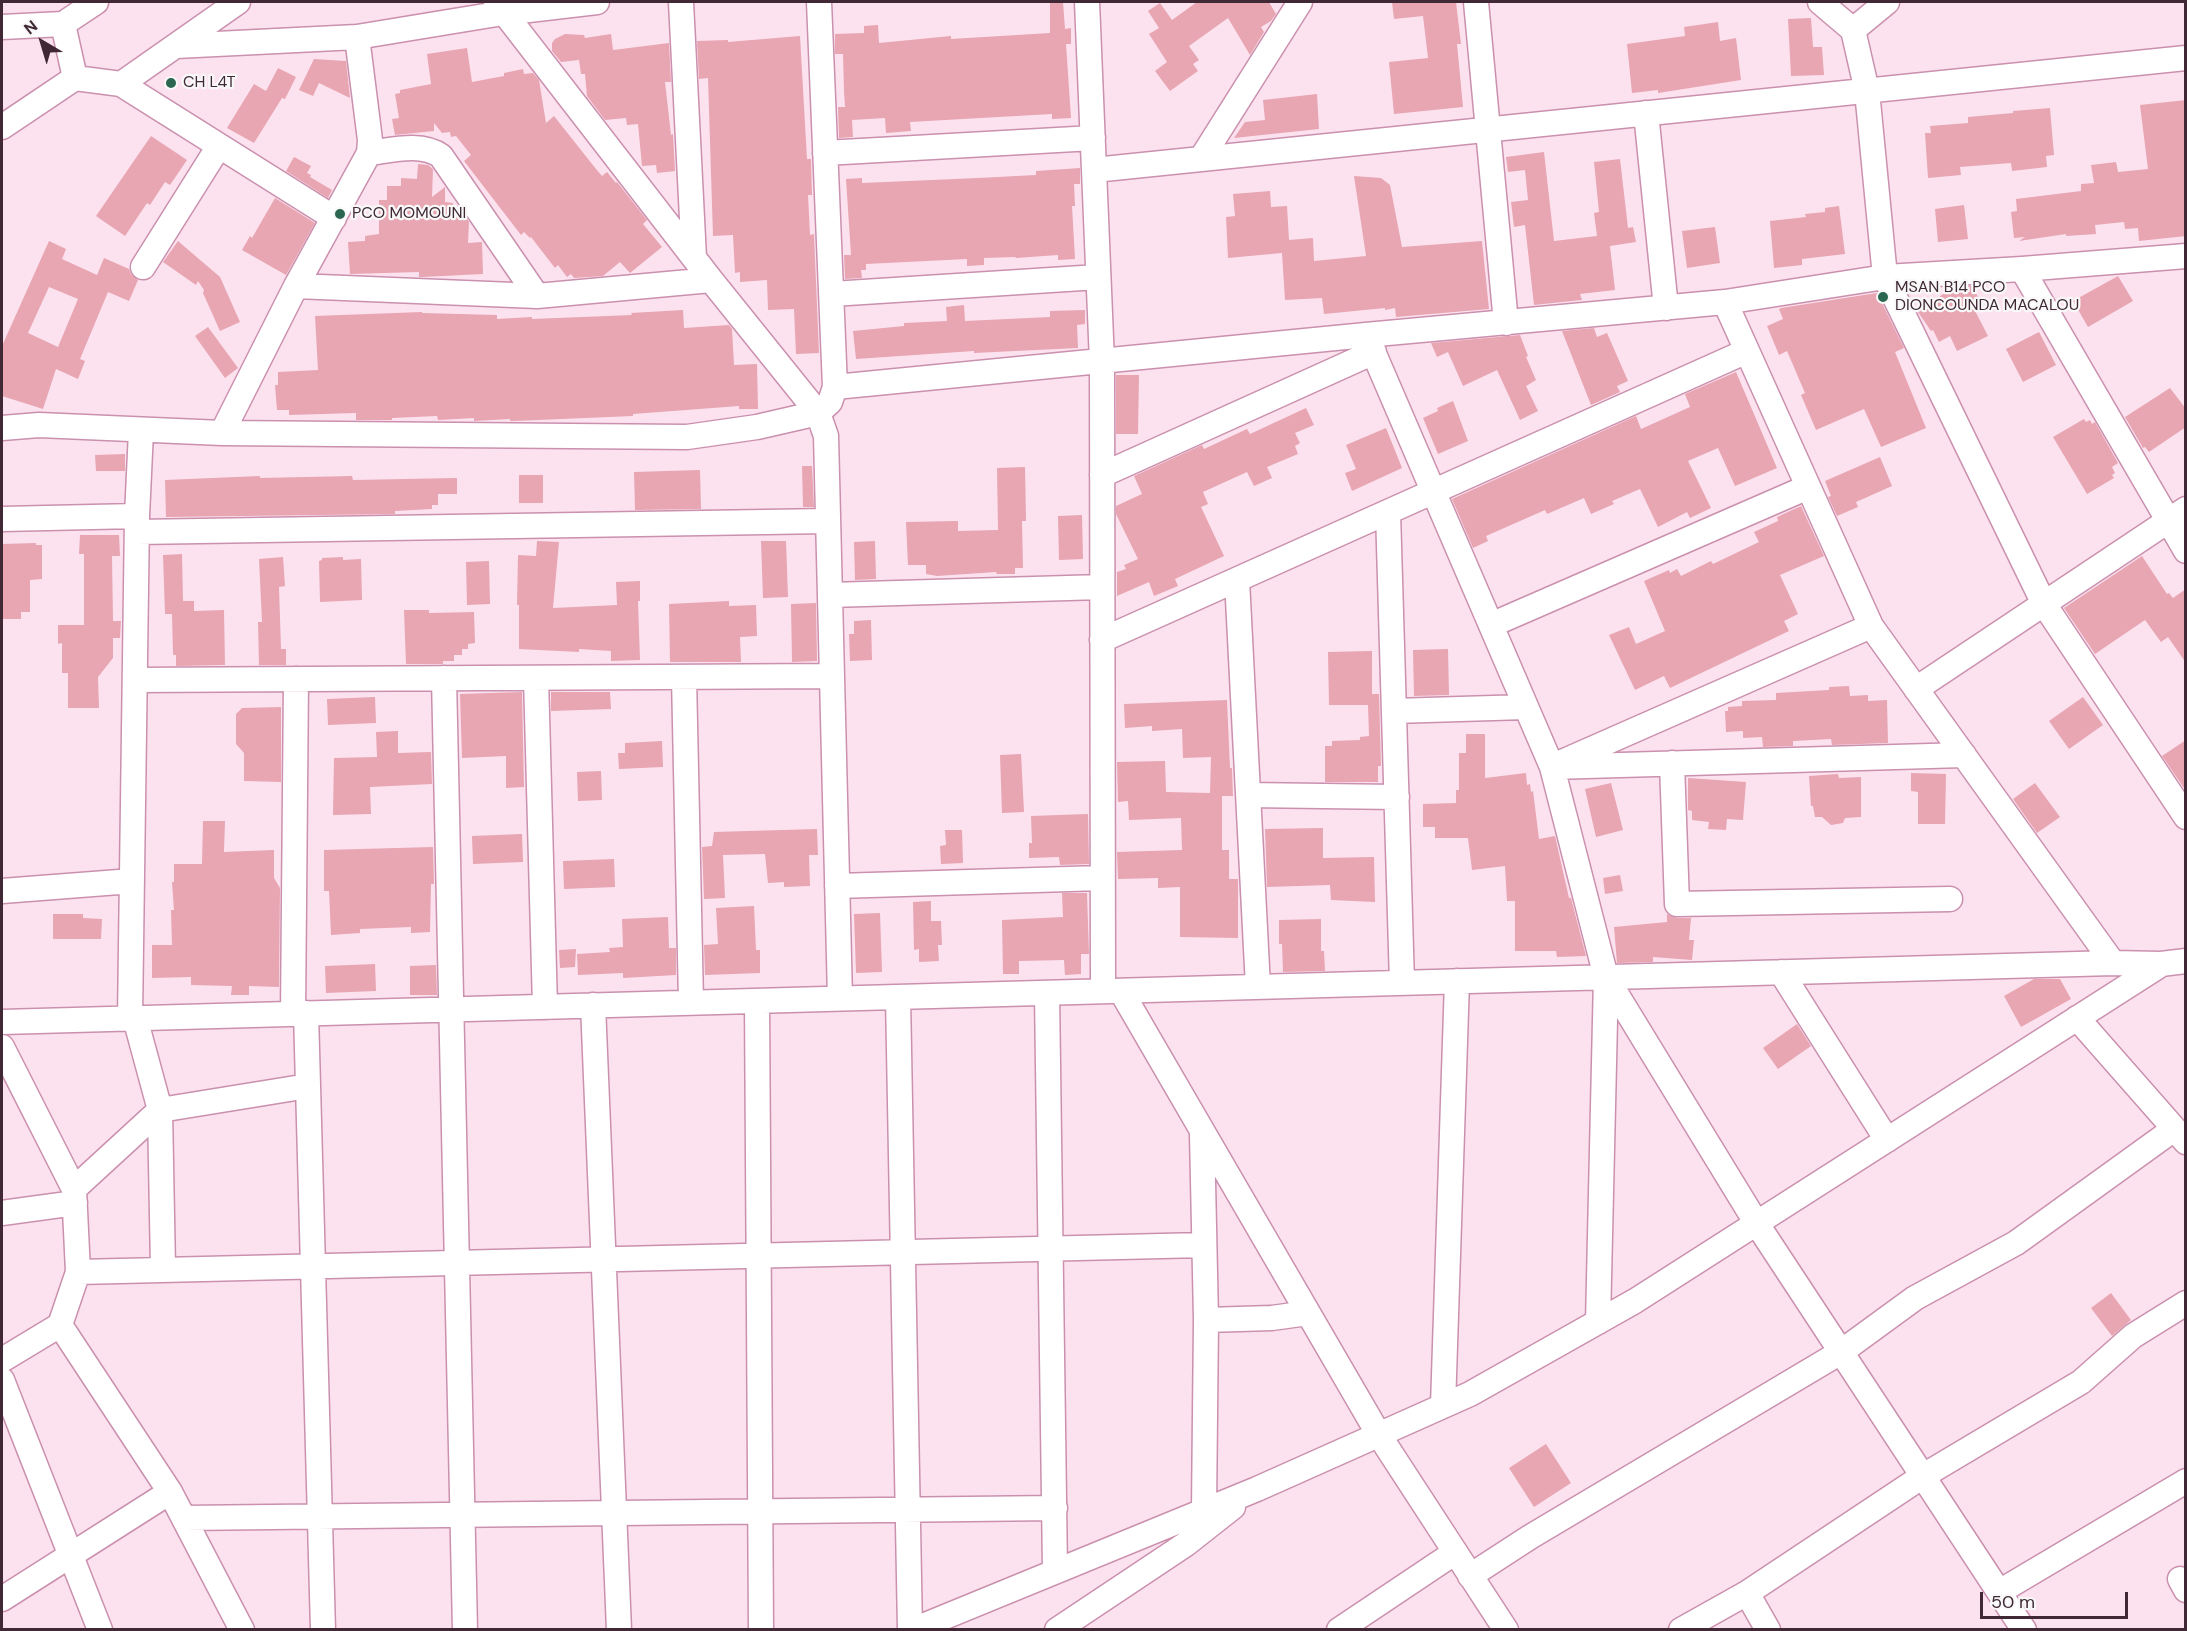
<!DOCTYPE html>
<html>
<head>
<meta charset="utf-8">
<style>
  body { margin:0 }
  #map { position:relative; width:2187px; height:1631px; overflow:hidden; background:#fce2ef; font-family:"DM Sans",sans-serif }
  canvas { display:block }
  .frame { position:absolute; inset:0; border:3px solid #402935; pointer-events:none }
  .north { position:absolute; left:12px; top:12px; width:60px; height:60px; -webkit-text-stroke:4px #f8f8f8; paint-order:stroke; rotate:322deg; font-size:16px; font-weight:700; line-height:24px; text-align:center; color:#402935 }
  .north::after { content:''; display:block; margin:auto; width:21px; height:27px; background:#402935; clip-path:polygon(50% 0,100% 100%,50% 72%,0 100%) }
  .scale { position:absolute; left:1980px; top:1592px; width:148px; height:27px; box-sizing:border-box; border:3px solid #402935; border-top:0; padding-left:8px; font-size:18px; line-height:21px; white-space:nowrap; color:#402935; -webkit-text-stroke:4px #f8f8f8; paint-order:stroke }
</style>
</head>
<body>
<div id="map">
<canvas width="2187" height="1631"></canvas>
<div class="frame"></div>
<div class="north">N</div>
<div class="scale">50 m</div>
</div>
<script>
const ctx = document.querySelector('canvas').getContext('2d');
ctx.lineJoin = 'round';
function fill(path, color) {
  ctx.fillStyle = color;
  ctx.fill(path, 'evenodd');
}
function trace(path, color, width, dash) {
  ctx.strokeStyle = color;
  ctx.lineWidth = width;
  ctx.lineCap = dash ? 'butt' : 'round';
  ctx.setLineDash(dash || []);
  ctx.stroke(path);
}
function drawText(font, color, halo, rows, align = 'center') {
  ctx.font = font + ' "DM Sans",sans-serif';
  ctx.lineWidth = 4.5;
  ctx.setLineDash([]);
  ctx.textBaseline = 'middle';
  ctx.strokeStyle = halo;
  ctx.fillStyle = color;
  for (const [text, x, y, turn = 0] of rows) {
    ctx.save();
    ctx.translate(x, y);
    ctx.rotate((+turn || 0) * Math.PI / 180);
    ctx.textAlign = isNaN(turn) ? turn : align;
    if (halo) ctx.strokeText(text, 0, 0);
    ctx.fillText(text, 0, 0);
    ctx.restore();
  }
}
const building = new Path2D(`
  M1050,2H1063L1065,29L1071,28V44H1066L1071,118L1052,119V114L910,122L911,131L886,133L885,118L852,120L853,137L839,138L838,107H845L844,91L843,54H835V34L864,33V26L878,25L879,43L951,36V39L1050,33Z
  M1197,2H1269L1276,14L1271,21L1261,27L1264,32L1250,55L1228,18L1189,46L1199,60L1193,64L1198,71L1170,91L1155,71L1167,62L1149,34L1159,28L1148,11L1160,3L1172,20Z
  M1392,2H1456L1461,44H1457L1463,107L1394,114L1389,62L1428,58L1423,16L1394,19Z
  M1811,18L1813,47H1822L1824,75L1791,76L1788,19Z
  M1718,22L1720,41L1736,38L1741,80L1658,93V90L1632,93L1627,44L1685,36L1684,27Z
  M565,34L584,35L585,38L611,34L613,50L669,43L671,82H665L671,135L673,134L675,171L657,173L656,165L642,166L638,124L627,125L626,118L605,120L587,96L585,74H581L579,60L561,62L552,51V43L555,39Z
  M800,36L807,159H811L812,195H808L810,235L814,234L819,353L796,354L794,309L768,310L767,280L740,282V272L735,273L733,235L713,236L708,78L699,79L697,41L728,40V42Z
  M467,48L472,82L504,76V73L523,69L524,74L533,73L539,80L546,123L554,116L596,169L602,176L607,172L616,183L617,182L647,220L643,224L662,247L630,273L620,262L603,276L574,278L571,274L567,277L558,265L555,268L531,237L530,238L524,232L521,235L464,161L471,155L456,136L451,137L450,132L442,133L434,123V131L395,135L392,119L399,118L395,94L400,93V90L431,84L427,54Z
  M314,59L346,61L350,98L319,83L313,96L299,90Z
  M278,68L296,77L285,99L282,98L254,143L227,128L254,84L266,91Z
  M1317,94L1319,129L1234,138L1245,122L1265,120L1263,100Z
  M2186,100V236L2139,241L2138,228L2125,229L2124,222L2095,225L2096,234L2066,236V234L2019,241L2025,237L2014,238L2011,212L2017,211L2016,199L2081,191V184L2094,183L2091,165L2116,162L2118,172L2148,169L2140,105Z
  M2050,108L2054,155L2046,156L2047,167L2012,171L2011,163L1960,167L1961,175L1928,178L1925,133H1931L1930,126L1968,123V117L2013,113V111Z
  M151,136L187,160L170,185L165,182L150,205L147,203L125,236L96,216Z
  M1544,152L1554,241L1597,236L1594,213L1599,212L1594,162L1620,159L1628,228L1633,227L1636,242L1610,246L1615,290L1580,294L1582,300L1534,305L1525,225L1514,227L1511,202L1528,200L1525,170L1508,172L1506,157Z
  M294,157L311,166L307,173L311,175L310,177L332,190L328,198L286,171Z
  M418,164L428,165L433,169L432,197L445,187V202L453,203V211H462L469,222L468,243L482,242L483,274L422,277H419V272L350,274L348,242L365,241V236L379,234V200H387V186H401V178L417,179Z
  M1080,168V184H1074L1075,206H1072L1075,259L1058,260V255L1016,258L1015,257L984,258V265L967,266V259L866,264V270H861L862,278L845,279L844,255H851L846,179L862,178V183L978,178L1036,175V171Z
  M1354,176L1381,178L1390,185L1402,247L1482,241L1489,309L1396,317L1395,308L1385,310V308L1324,314L1322,298L1285,300L1282,253L1228,258L1226,217L1235,216L1233,194L1270,191L1271,207L1287,206L1289,240L1313,238L1314,261L1366,256Z
  M275,198L315,223L286,275L242,250L250,236L252,238Z
  M1964,205L1968,239L1938,242L1935,209Z
  M1839,206L1845,254L1802,259V265L1774,268L1770,221L1806,217L1805,214L1825,212V208Z
  M1715,227L1720,263L1687,268L1682,231Z
  M49,241L66,249L62,259L97,275L104,258L129,269L131,274L138,280L129,301L108,292L80,359L85,361L78,379L56,369L43,409L2,396V346ZM49,287L78,299L58,347L28,333Z
  M178,241L220,277L240,322L220,331L203,293L204,290L198,281L196,285L163,262Z
  M2118,276L2133,301L2088,327L2073,301Z
  M1971,286L1979,298L1971,303L1988,336L1957,351L1950,336L1939,342L1933,330L1931,331L1918,312L1953,287Z
  M1877,293L1904,348L1895,352L1926,428L1881,447L1864,409L1816,430L1801,395L1805,393L1787,351L1779,355L1767,326L1783,319L1779,309L1781,308Z
  M964,305L965,321L1050,317V311L1085,310V324L1077,325L1078,348L974,353V351L856,359L853,331L904,326V323L947,321L946,307Z
  M683,310L684,328L729,325L732,329L734,365L757,364L758,409H739V406L633,414V416L514,421H510V419L474,421V418L438,420L437,416L392,418V420H356V413L289,415V410H277L275,385H278V372L318,370L315,316L422,312V313L497,315V319L532,317V319L632,315L631,313Z
  M208,327L238,368L225,378L195,336Z
  M1594,328L1597,337L1607,333L1628,381L1617,386L1620,392L1591,405L1562,331Z
  M2039,332L2056,365L2023,382L2006,349Z
  M1520,335L1528,356L1526,357L1536,380L1526,386L1538,411L1520,420L1497,370L1463,386L1448,352L1437,357L1431,343Z
  M1736,372L1777,468L1735,486L1718,448L1688,461L1711,508L1690,518L1687,512L1658,527L1640,489L1612,501L1614,504L1591,514L1584,498L1547,514L1545,510L1486,536L1488,541L1473,548L1452,499L1636,416L1641,429L1690,407L1685,394Z
  M1116,375H1139L1138,434H1116Z
  M2170,388L2186,409V427L2149,452L2145,447L2143,448L2125,417Z
  M1453,401L1468,441L1438,454L1423,418L1438,411L1437,408Z
  M1306,408L1314,425L1295,433L1300,443L1295,446L1298,454L1267,467L1272,478L1254,486L1247,472L1203,492L1208,504L1201,507L1224,556L1175,579L1178,586L1154,596L1149,582L1117,596V572L1126,569L1124,565L1138,559L1116,514V506L1142,494L1134,476L1202,445L1204,449L1247,429L1250,434Z
  M2084,419L2086,422L2090,420L2092,424L2095,422L2118,463L2112,467L2115,473L2112,475L2114,478L2087,494L2053,437Z
  M1386,428L1402,468L1352,491L1345,473L1356,469L1346,445Z
  M125,454V471H96L95,455Z
  M1880,457L1892,486L1856,502L1858,507L1837,516L1828,497L1831,496L1825,481Z
  M802,466H812L814,507H803Z
  M1025,467L1026,521H1022L1023,568H1015V574H997L996,572L937,576L926,574V565H908L906,522L958,521V531L998,530L997,468Z
  M700,470L701,509L635,510L634,472Z
  M519,475H543V503H519Z
  M260,476V478L352,476L353,480L457,478V494H438V505H432V509L395,511V514L166,517L165,480Z
  M1801,506L1824,556L1780,575L1798,614L1784,621L1789,631L1670,688L1664,676L1635,690L1609,635L1629,627L1636,644L1665,631L1644,581L1669,570L1670,573L1677,569L1681,576L1711,561L1713,564L1759,542L1754,532L1778,521L1777,517Z
  M1082,515L1083,559L1059,560L1058,516Z
  M80,535H119L120,556H112L113,621H121L120,638H113V658L98,677L99,708H68V673H62V643L58,644V625H84V554H79Z
  M537,541L559,542L553,608L617,605L616,582L640,581V601H638L640,660L611,661V651L579,649V652L519,649V605H517L518,555L536,556Z
  M761,541H786L788,597L763,598Z
  M875,541L876,579L855,580L854,542Z
  M36,543V545H42V579L30,580V612H21V619H2V544Z
  M182,554L183,601H194V611L224,610L225,665L176,666V655H173L172,614H165L163,555Z
  M2142,556L2167,594L2169,593L2173,598L2186,589V663L2168,637L2161,642L2145,620L2095,654L2064,608Z
  M283,557L285,586L279,587L281,649H286V665H259L258,622H262L259,559Z
  M343,557V560L361,559L362,600L320,602L319,561L322,560V558Z
  M489,561L490,604L467,605L466,562Z
  M729,601V606L756,605L757,636L740,637L741,662H670L669,604Z
  M816,603L817,661L792,662L791,604Z
  M404,610H429V613L474,612L475,643L468,644V649H462V655H454V661H443V664H406Z
  M871,620L872,660L850,661L849,634H854V621Z
  M1448,649L1449,695L1414,696L1413,650Z
  M1372,651V694H1379L1381,766H1378V782H1325V746H1332V741L1360,740V737L1369,736L1368,705H1329L1328,652Z
  M1849,686L1850,696L1868,695V701L1887,700L1888,743L1832,745L1831,739L1793,741V746L1763,747L1762,737L1743,738V731L1726,732L1725,711H1728V707L1742,706V701L1776,700V693L1829,690V687Z
  M522,692L524,787L506,788V756L462,758L460,694Z
  M551,692H610L611,709L551,711Z
  M375,697L376,723L328,725L327,699Z
  M2083,697L2103,725L2069,749L2049,721Z
  M1227,700L1230,768H1232L1233,796H1222V850H1229V879H1238V938L1180,937V887L1158,888V878L1118,879L1117,852L1182,850L1181,818L1129,820L1128,801L1118,802L1117,762L1165,761L1166,792L1210,793L1211,757L1183,758L1182,729L1152,731V726L1125,728L1124,704Z
  M281,707V782L244,781V753L236,744V714L242,708Z
  M398,731V753L431,752L432,784L370,787L371,814L333,815L334,758L377,757L376,732Z
  M1466,734H1485V778L1526,773L1527,785L1530,784L1531,792L1533,791L1539,839L1555,836L1569,898H1571L1586,956L1557,957L1556,951H1515V901H1507L1505,866L1472,870L1468,838H1435V827H1423V804L1456,803V790H1459V753H1466Z
  M2186,740V791L2162,756Z
  M662,741L663,767L619,769L618,753H625V743Z
  M1021,754L1024,812L1002,813L1000,755Z
  M601,771L602,800L578,801L577,772Z
  M1911,773L1946,774L1945,824H1918V792L1911,791Z
  M1838,774L1839,778L1861,777V817L1845,818L1843,823L1831,825L1822,817H1815L1813,806H1811L1809,776Z
  M1688,778L1746,782L1743,820L1727,819L1726,830L1708,829L1709,822L1692,820V811L1688,810Z
  M1611,783L1623,830L1596,837L1585,789Z
  M2035,783L2060,817L2037,833L2013,799Z
  M1088,814L1089,864L1060,865L1059,857L1029,858V843H1032L1031,816Z
  M203,821H225L224,852L274,850V878L280,888L279,987L249,986V995H231L232,986L191,985V977L152,978V945H172L171,910H174L172,882H174V864H202Z
  M1323,828V858L1374,857L1375,902L1331,900L1330,885L1267,887L1265,829Z
  M817,829L818,855H809L810,886L784,887V882L768,883L765,854L723,855L725,898L704,899L702,847L712,846L714,832Z
  M945,830H962L963,863L941,864L940,846L946,845Z
  M522,834L523,862L473,864L472,836Z
  M433,847L434,884H431L430,932L411,933V927L360,929V933L331,935L329,891H324V850Z
  M614,859L615,887L564,889L563,861Z
  M1620,875L1623,891L1605,894L1603,878Z
  M1062,893H1087L1089,954H1081V974L1065,975L1064,960L1019,961V974H1003L1002,920L1063,917Z
  M931,901V921H941L942,945H938L939,961L919,962V949L914,950L913,902Z
  M754,906L756,950H760V973L705,975L704,945L718,944L716,908Z
  M880,913L882,972L856,973L854,914Z
  M53,914H83V918L102,919L101,939H53Z
  M1667,914L1677,918H1691L1689,940H1694L1692,960L1653,957V962L1617,963L1614,927L1667,922Z
  M668,917L669,948H676V975L623,978V973L578,975L577,954L610,952L609,948L623,947L622,919Z
  M1321,919V951H1324L1325,971L1283,972L1282,944H1279V920Z
  M576,949L575,967L560,968L559,950Z
  M375,964L376,991L326,993L325,966Z
  M436,965L437,995H410V966Z
  M2034,979H2060L2071,999L2021,1027L2004,996Z
  M1797,1024L1811,1046L1778,1069L1763,1048Z
  M2111,1293L2131,1320L2112,1336L2091,1308Z
  M1546,1444L1571,1483L1534,1507L1509,1468Z`);
const minor = new Path2D(`
  M681,2L694,258
  M819,2L835,387L830,402L818,413L826,436L840,998
  M1087,2L1102,362L1103,991
  M1476,2L1506,323
  M1820,2L1853,30L1887,2
  M63,24L75,78
  M2,27L63,24L96,2
  M1853,30L1867,91L1885,277L2044,604L2186,817
  M176,46L357,37L503,13L597,2
  M121,84L334,218
  M1646,113L1666,308
  M2,127L75,78L121,84L238,2
  M369,153C393,150 421,142 441,156L537,296
  M825,153L1093,138
  M1201,159L1300,2
  M1094,170L2186,58
  M143,267L219,146
  M2022,269L2186,551
  M296,286L537,296L711,280
  M832,294L1098,277
  M1725,302L1871,626L2113,963
  M1366,335L1552,767L1606,977L1598,1322
  M835,387L1366,335L1725,302L1885,277L2022,269L2186,256
  M2,428L39,425L222,433L687,437L757,427L818,413L711,280L496,2
  M222,433L296,286L369,153L370,140L357,37
  M1102,475L1374,352
  M1388,512L1402,983
  M2,519L137,516
  M137,532L828,521
  M1237,580L1258,987
  M830,595L1102,587
  M1491,625L1808,487
  M1102,640L1747,351
  M684,677L691,1002
  M444,678L465,1630
  M536,678L545,1007
  M135,680L832,676
  M1916,689L2186,509
  M1394,711L1526,707
  M1562,762L1871,626
  M1672,763L1677,904L1950,899
  M1552,767L1964,755
  M1248,795L1397,797
  M837,886L1102,878
  M2,891L132,881
  M1781,972L1887,1140
  M1606,977L1757,1224L2024,1630
  M1121,991L1379,1435L1506,1630
  M1047,993L1055,1571
  M898,997L910,1630
  M757,1001L761,1630
  M593,1005L619,1630
  M306,1013L323,1630
  M293,1014L296,679
  M130,1018L137,516L141,431
  M135,1018L160,1110L163,1269
  M2077,1018L2186,1142
  M2,1022L2113,963L2161,964L2186,961
  M2,1047L74,1189L78,1272L60,1325L2,1360
  M1202,1134L1206,1320L1204,1510
  M74,1189L160,1110L308,1086
  M2,1213L75,1203
  M78,1272L1203,1245
  M1206,1320L1272,1318L1308,1313
  M60,1325L170,1492L242,1630
  M2,1380L100,1630
  M1443,1406L1457,981
  M184,1518L1055,1508
  M1470,1576L1530,1537L1841,1352L1915,1298L2016,1243L2174,1129
  M2180,1579L2186,1590
  M1999,1592L2186,1481
  M1747,1593L1768,1630
  M2,1599L170,1492
  M913,1630L1257,1489L1470,1394L1635,1301L2162,964
  M1057,1630L1186,1544L1233,1507
  M1339,1630L1454,1553
  M1681,1630L1747,1593L1923,1476L2081,1382L2133,1336L2186,1303`);
const markers = [
  [171,83,6,"#2b6650"],
  [340,214,6,"#2b6650"],
  [1883,297,6,"#2b6650"]
];
const poiNames = [
  ["CH L4T",183,83],
  ["PCO MOMOUNI",352,214],
  ["MSAN B14 PCO",1895,288],
  ["DIONCOUNDA MACALOU",1895,306]
];
fill(building, '#e8a5b2');
trace(minor, '#ca90ae', 27);
trace(minor, '#fff', 24);
for (const [x, y, r, color] of markers) {
  const dot = new Path2D();
  dot.arc(x, y, r, 0, 2 * Math.PI);
  ctx.fillStyle = color;
  ctx.fill(dot);
  trace(dot, '#f8f8f8', 2);
}
drawText('16px', '#402935', '#f8f8f8', poiNames, 'left');
</script>
</body>
</html>
